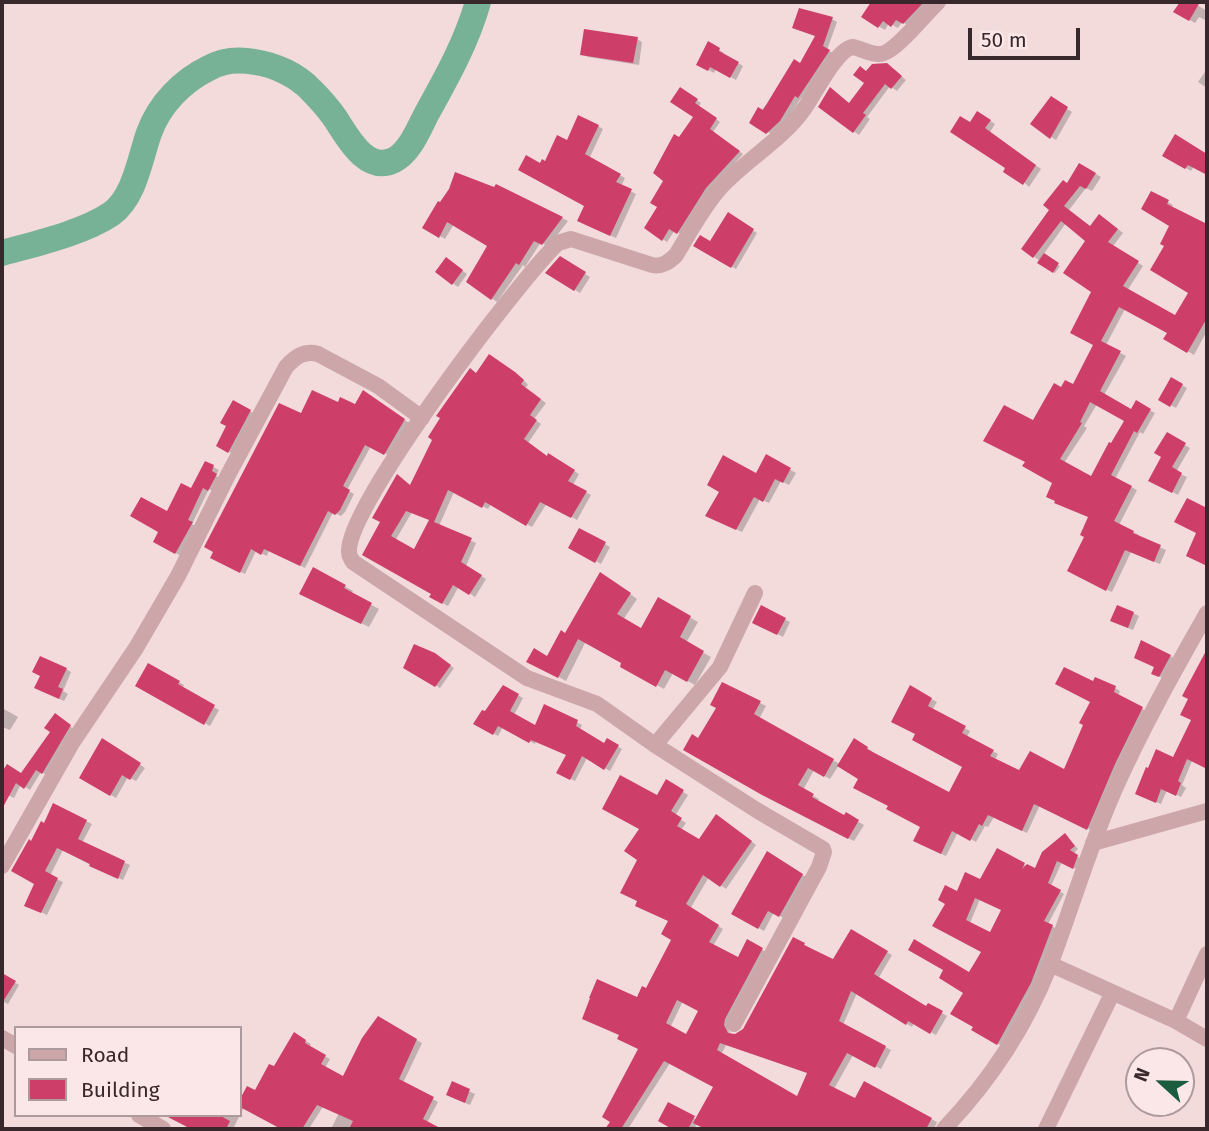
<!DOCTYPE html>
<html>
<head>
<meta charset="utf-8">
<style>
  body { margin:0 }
  #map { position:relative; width:1209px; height:1131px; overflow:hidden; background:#f3dbdb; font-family:"Fira Sans",sans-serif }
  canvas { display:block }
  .frame { position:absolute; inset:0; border:4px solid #38272b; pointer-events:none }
  .legend { position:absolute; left:14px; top:1026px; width:228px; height:91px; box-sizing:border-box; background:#fbe7e7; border:2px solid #ad9a9c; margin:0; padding:9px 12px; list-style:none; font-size:21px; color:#38272b }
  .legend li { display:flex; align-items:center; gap:14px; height:35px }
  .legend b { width:35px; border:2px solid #ad9a9c }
  .north { position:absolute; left:1125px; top:1047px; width:70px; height:70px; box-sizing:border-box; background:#fbe7e7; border:2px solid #ad9a9c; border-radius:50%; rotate:292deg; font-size:19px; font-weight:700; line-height:28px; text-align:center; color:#38272b }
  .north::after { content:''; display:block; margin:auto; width:24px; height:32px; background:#1a5c3d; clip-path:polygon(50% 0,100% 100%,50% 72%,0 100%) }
  .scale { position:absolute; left:968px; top:28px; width:112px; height:32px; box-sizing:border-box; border:4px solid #38272b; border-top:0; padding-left:9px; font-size:21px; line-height:24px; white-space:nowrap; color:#38272b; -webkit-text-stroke:5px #fbe7e7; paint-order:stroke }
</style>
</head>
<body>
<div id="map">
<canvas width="1209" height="1131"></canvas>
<div class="frame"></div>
<ul class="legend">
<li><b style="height:9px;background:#cca6a8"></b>Road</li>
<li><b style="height:19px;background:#cd3f68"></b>Building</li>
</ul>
<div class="north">N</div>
<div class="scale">50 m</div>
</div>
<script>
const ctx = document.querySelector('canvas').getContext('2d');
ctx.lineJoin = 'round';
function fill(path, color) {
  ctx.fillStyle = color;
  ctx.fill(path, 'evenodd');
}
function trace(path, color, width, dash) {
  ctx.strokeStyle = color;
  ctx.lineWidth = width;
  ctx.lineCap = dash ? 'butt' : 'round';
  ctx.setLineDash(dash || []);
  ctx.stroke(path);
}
const shadow = new Path2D(`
  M873,2H930L910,26L902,22L898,28L889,23L885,30L863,17Z
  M1182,2H1192L1207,11V21L1199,17L1195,23L1176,12Z
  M832,19L837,22L827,50L835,54L804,100L801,98L783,126L773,135L751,122L801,65Z
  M637,39L642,42L639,65L588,57L582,54Z
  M709,44L724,53L723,55L743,66L736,80L716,69L714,73L698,64Z
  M892,68L906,80L897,91L890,86L867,117L870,119L859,135L820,107L850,104L867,83V72Z
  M1207,69V88L1198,82Z
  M681,89L701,103L699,106L720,122L713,132L743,154L711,191L682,235L675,230L667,242L646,228L660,206L665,180L680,139L696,116Z
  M1051,99L1072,112L1056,140L1051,137Z
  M983,116L995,124L990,132L1041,169L1029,187L1008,167L970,124Z
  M598,126L603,129L589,159L625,178L621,186L636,194L616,238L584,224L587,206L541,165L546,163L567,142Z
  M1175,136L1207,155V174L1194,166L1191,171L1164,155Z
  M1080,165L1101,177L1092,191L1086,188L1069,210L1091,227L1105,219L1123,233L1113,246L1143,266L1127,291L1176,317L1190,292L1166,246L1172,226L1152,193L1173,205L1171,208L1207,225V331L1194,355L1166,338L1169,333L1125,309L1106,345L1126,356L1104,395L1131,411L1136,403L1155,413L1143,434L1140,432L1115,479L1137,490L1119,525L1139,535L1138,537L1166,550L1160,564L1131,552L1112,592L1085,580L1086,537L1090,517L1054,482L1034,422L1062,389L1073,387L1095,344L1088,240L1066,223L1043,255L1060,266L1055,273L1023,248ZM1097,404L1126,421L1092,478L1064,463L1087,428L1084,426Z
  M496,186L568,221L548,247L541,242L525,267L523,265L497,302L468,282L490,245L454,224L445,239L424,227Z
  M728,215L757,233L736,269L696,246L710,244Z
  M560,258L590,277L580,293L547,273Z
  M451,262L467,274L458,287L437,272Z
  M477,375L521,377L528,385L525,388L546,403L534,419L541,424L528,443L548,457L549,456L579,474L573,485L591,495L577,520L547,503L532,527L491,504L488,509L454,492L439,526L476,543L466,566L486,579L475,597L459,586L448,606L431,597L433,593L364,554L411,486ZM412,512L431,520L415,551L395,541Z
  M1171,379L1187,388L1176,408L1160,399Z
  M368,395L409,423L390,456L371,446L347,490L354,494L345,512L341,516L333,512L305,568L269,550L267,556L256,551L245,574L212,557L302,415L339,405L356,406Z
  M233,402L255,414L233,454L218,446L228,426Z
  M1167,434L1190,448L1176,472L1187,477L1178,495L1151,480L1163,456Z
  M767,457L796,473L789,485L781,481L769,503L760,499L742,532L712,518L721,491L757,475Z
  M206,463L219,470L216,476L221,478L214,492L209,489L192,524L197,527L181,556L155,541L192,490Z
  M580,530L610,547L601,564L571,547Z
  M314,569L353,591L351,594L379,609L369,627L309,598Z
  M608,578L637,599L623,620L642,630L659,600L698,622L686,643L711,657L695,685L673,673L664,689L622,666L624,663L586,641L566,681L529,661L548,658Z
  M762,608L790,622L783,637L755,622Z
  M1133,613L1139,616L1133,630L1118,624Z
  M1142,642L1176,659L1165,679L1158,676Z
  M439,658L454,668L440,688L405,667Z
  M148,665L184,685L182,689L219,710L210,726L137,685Z
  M1201,665L1207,668V768L1192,761L1182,785L1186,788L1181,797L1167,790L1161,804L1142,796L1174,759L1193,720L1190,698Z
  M66,669L71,672L63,691L68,694L64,701L41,690Z
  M1094,683L1115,688L1120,691L1118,696L1148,712L1093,831L1040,805L1027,833L994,817L988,827L985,826L976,842L958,832L946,856L920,844L922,826L890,805L860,778L839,765L830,779L814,770L803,790L819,799L817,802L845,818L846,815L864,825L854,841L789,808L699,740L718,708L723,684L766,706L759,719L840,764L855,741L872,751L871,753L950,794L964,767L917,734L911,688L937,702L932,710L970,731L967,737L998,754L995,760L1020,772H1064L1085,724L1092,702Z
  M503,687L523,698L514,715L535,727L545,707L582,725L579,731L605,745L607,740L622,749L610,771L587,758L575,781L559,773L568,755L536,741L535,744L503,727L498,736L476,723Z
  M2,708L18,717L10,730L2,727Z
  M60,718L75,730L48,776L41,772L30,790L21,784L14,798L2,792V776L7,766L21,775Z
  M108,743L145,768L136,781L128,777L116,798L81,777Z
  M667,782L688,795L675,816L686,823L681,830L699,841L722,819L756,845L726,889L709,877L690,909L723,929L713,946L738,959L748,942L768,953L728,1029L732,1036L745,1030L794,939L834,961L851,932L892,955L878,979L925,1008L928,1005L947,1016L936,1035L914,1023L912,1027L857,993L843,1025L891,1050L881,1069L853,1055L834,1089L856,1100L864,1083L937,1122L934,1129H707L697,1124L694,1129H676L660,1120L669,1104L697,1120L715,1087L670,1063L628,1129H607L640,1048L638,1000L647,991L673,939L670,920L639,859L658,797ZM683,1001L700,1011L686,1036L670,1028ZM726,1045L809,1073L798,1098L721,1055Z
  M86,821L92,824L82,843L130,865L123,880L96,868L63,850L50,876L63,882L47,915L32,908L37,883L14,870Z
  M1065,835L1078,849L1073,854L1082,859L1078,870L1062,862L1051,886L1064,894L1048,924L1057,929L1035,986L1002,1046L973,1030L975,1027L965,992L969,974L984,952L935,925L958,893L980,881L997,850L1036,871ZM980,899L1003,910L991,935L970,923Z
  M767,854L808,878L785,919L774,912L764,931L733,913Z
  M2,975L19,985L8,1004L2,1001Z
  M379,1019L422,1043L403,1083L438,1102L427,1123L438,1129H331L368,1054Z
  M295,1035L311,1044L309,1047L330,1059L325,1068L342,1077L310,1127L313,1129H284L244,1107L233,1129H191L182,1115H240V1098L256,1093L275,1069Z
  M453,1084L475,1094L470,1105L453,1098Z`);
const river = new Path2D(`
  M2,253C34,244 83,233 111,214C135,197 140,158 149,133C159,105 182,81 209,68C223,60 239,59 255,62C275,65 297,75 311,90C319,98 328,108 335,118C347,136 366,174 394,160C410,152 419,128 427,113C447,77 467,41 478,2`);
const building = new Path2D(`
  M871,2H924L903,24L896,20L891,27L883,21L878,28L861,17Z
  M1180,2H1200L1189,21L1173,12Z
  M799,8L833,17L823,46L830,50L798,98L795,96L780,121L766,134L749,123L758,107L763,110L794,59L800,63L815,36L792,28Z
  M584,29L638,37L633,63L580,55Z
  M708,41L720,48L719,51L739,62L730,78L710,67L708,71L696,65Z
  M887,63L902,76L891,89L885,84L863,113L866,115L853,133L818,107L830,87L849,103L864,83L853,75L860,66L866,71L872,64Z
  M680,87L698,99L695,103L717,118L710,129L740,151L706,188L677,234L669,229L662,241L644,228L657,207L650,203L663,181L653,173L674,134L679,137L693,117L670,102Z
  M1051,96L1068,107L1050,139L1030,124Z
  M977,111L991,120L985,128L1036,165L1023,185L1003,172L1005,168L950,132L960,116L970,122Z
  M578,115L599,125L585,154L621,174L616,182L632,189L610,236L577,221L584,206L518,170L526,155L540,163L542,159L545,161L557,135L567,140Z
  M1175,134L1207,154V175L1188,165L1185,169L1162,156Z
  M1079,163L1096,173L1086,189L1080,186L1064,206L1090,226L1099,214L1118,229L1108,242L1139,261L1123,286L1175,315L1188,293L1150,270L1164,246L1160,244L1169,226L1141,209L1151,191L1169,200L1167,204L1207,224V318L1187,353L1163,339L1167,333L1119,307L1101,341L1121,351L1100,391L1131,409L1136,400L1151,409L1137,433L1134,431L1111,475L1132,486L1114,521L1134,531L1133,533L1161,545L1154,562L1125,550L1106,591L1067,571L1084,537L1080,535L1088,517L1054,503L1055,501L1046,497L1052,483L1022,466L1025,462L983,441L1004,405L1033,420L1054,383L1061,387L1065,380L1073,384L1093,345L1070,333L1091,292L1063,273L1085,241L1061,221L1033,258L1021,249L1049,210L1043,205L1063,180L1067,183ZM1090,402L1124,421L1111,443L1109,442L1091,476L1060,459L1082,423L1080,422Z
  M455,172L494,187L496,184L563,217L542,245L534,241L519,265L516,263L491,300L466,282L487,246L447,222L439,238L422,228L438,201L440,202L449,189Z
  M728,212L754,229L731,268L693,246L700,235L710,241Z
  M1044,253L1059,263L1053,273L1037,263Z
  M560,256L586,272L574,291L545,273Z
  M446,257L463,270L452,285L435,272Z
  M489,354L515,372L524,380L521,384L541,399L530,415L537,420L524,439L547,456L548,453L575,470L568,481L587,491L571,518L540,502L526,526L485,502L482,508L448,490L434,522L472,538L461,562L482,575L469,595L453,585L442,604L429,597L431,594L362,555L380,522L372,518L397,474L410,485L432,440L428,437L440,418L436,416L470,368L476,373ZM406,511L429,520L414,549L391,536Z
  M1171,377L1183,384L1170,407L1158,400Z
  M312,390L338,402L340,397L355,404L363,390L405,419L384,455L365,445L343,486L350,490L340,510L335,515L328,511L300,566L264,549L261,555L251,549L240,573L210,558L213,552L204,547L279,403L301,413Z
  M233,400L251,410L228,453L216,446L226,426L220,423Z
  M1167,432L1186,443L1172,467L1182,473L1172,493L1148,481L1161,457L1154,453Z
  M766,454L791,468L783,483L775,479L763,502L754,497L736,530L705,516L719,492L707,485L723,455L756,473Z
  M205,461L214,465L212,471L217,474L208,491L203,488L188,520L193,522L175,554L153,542L158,532L130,516L141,497L167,511L181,483L191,488Z
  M1187,498L1207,508V566L1186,556L1196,533L1174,522Z
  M579,528L606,542L595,563L568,548Z
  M313,567L346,585L344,588L372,603L361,624L299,594Z
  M600,572L631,593L617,614L641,628L658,597L691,616L680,637L704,651L687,682L665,670L656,687L620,667L621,663L578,639L558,678L526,662L534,648L547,656L561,630L565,633Z
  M761,605L786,618L777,635L752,623Z
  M1117,605L1134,612L1128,628L1110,621Z
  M1141,640L1171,655L1159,677L1151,674L1154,667L1134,658Z
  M414,644L435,653L451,665L435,687L403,668Z
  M1207,649V769L1187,759L1178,781L1181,783L1176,796L1161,789L1156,803L1135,794L1146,767L1148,768L1156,749L1173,757L1191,720L1180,715L1188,699L1182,696Z
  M40,656L67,668L58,687L63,689L59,699L34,688L40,676L32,672Z
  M148,663L180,681L178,684L215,705L204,725L135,686Z
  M1064,667L1093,681L1095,677L1116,686L1114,692L1143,707L1115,764L1087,830L1034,804L1022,831L988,815L982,826L979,824L970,841L952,831L941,854L913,841L920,827L886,809L888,806L853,788L858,779L837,766L854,738L868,747L867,749L949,792L962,767L912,740L915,734L891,722L910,685L932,698L928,706L966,726L962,733L994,750L990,756L1019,770L1030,751L1064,769L1083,725L1079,723L1090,702L1055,684Z
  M722,682L761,701L754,714L834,759L824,777L808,768L798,785L814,794L812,797L844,815L846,812L859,820L848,839L762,795L683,750L692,734L698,738L716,708L710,705Z
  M503,685L519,694L510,711L535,725L544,704L578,720L576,726L604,743L607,738L619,745L604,770L582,756L570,780L556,773L566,755L531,740L529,743L498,726L493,735L473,724L482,710L485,711Z
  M55,713L71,725L42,774L36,770L24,789L16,783L2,809V772L7,764L21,773L50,732L44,728Z
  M102,738L141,763L130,780L122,775L110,796L79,778Z
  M620,775L657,795L666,779L684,790L671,811L682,818L677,826L699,839L716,814L752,841L720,887L703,875L686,904L719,925L709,942L738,957L747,939L763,948L725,1019L724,1025L728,1033L735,1034L743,1029L793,937L805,943L804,945L833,959L851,929L888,951L874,974L926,1006L928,1003L943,1011L930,1034L908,1021L906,1025L851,991L839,1021L886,1046L875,1068L847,1053L829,1085L855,1098L864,1081L932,1118L926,1129H705L693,1123L713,1087L664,1061L621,1129H605L610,1122L602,1117L638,1049L617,1039L619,1035L582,1019L590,998H589L597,979L637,997L642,986L646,988L671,940L661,934L668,921L635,906L637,901L620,893L637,860L624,851L639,829L602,809ZM677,1000L698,1011L686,1034L666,1023ZM720,1043L807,1073L797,1096L717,1050Z
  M53,803L87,820L78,839L125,861L118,879L89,866L90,864L57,848L45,871L58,878L41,913L24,906L34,884L11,871L29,839L31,841L41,821L44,823Z
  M1065,833L1075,846L1070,850L1078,855L1073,869L1057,861L1048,883L1061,890L1044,921L1053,925L1031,983L997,1045L971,1030L973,1027L950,1014L963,993L939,978L943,970L908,950L914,939L969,972L981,952L932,926L945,904L938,900L945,885L957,891L965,872L980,879L997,848L1025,863L1022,869L1027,864L1035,868L1042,852ZM975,898L1001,910L990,932L966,920Z
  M767,851L803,874L779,917L768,911L758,929L731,914Z
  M2,973L16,981L2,1003Z
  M378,1016L417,1039L399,1079L434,1097L423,1119L442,1129H349L353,1121L317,1105L302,1129H281L240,1107V1099L247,1086L255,1090L269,1064L274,1066L294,1032L306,1040L305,1043L326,1055L321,1064L343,1076L362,1038Z
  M452,1081L470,1089L465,1103L446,1095Z
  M668,1102L695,1116L688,1129H672L658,1121Z
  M164,1115H219L230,1121L226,1129H191Z`);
const minor = new Path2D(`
  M655,745L720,667L755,593
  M1093,843L1207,811
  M2,866L72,743L136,648L178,576L228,475L286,367C295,357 304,350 318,354L378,386L422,418
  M1050,964L1176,1021L1207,1039
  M1176,1021L1207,954
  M734,1024L819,867L824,852L823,849L758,811L655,745L597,704L527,678L353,562C351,558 349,557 349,552C346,507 519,280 558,243L571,239L652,265C662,267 669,262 676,255C690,232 703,207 721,187C747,159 781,141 804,109C815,94 836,49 853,47C862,49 872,55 880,54C894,54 926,13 938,2
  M2,1038L16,1046
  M139,1115L163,1129
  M944,1129C989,1082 1026,1026 1050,965C1072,907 1089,848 1114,791C1141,730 1174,671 1207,613
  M1046,1129L1112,994`);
fill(shadow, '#0003');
trace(river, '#78b296', 26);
fill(building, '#cd3f68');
trace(minor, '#cca6a8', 16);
</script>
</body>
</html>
